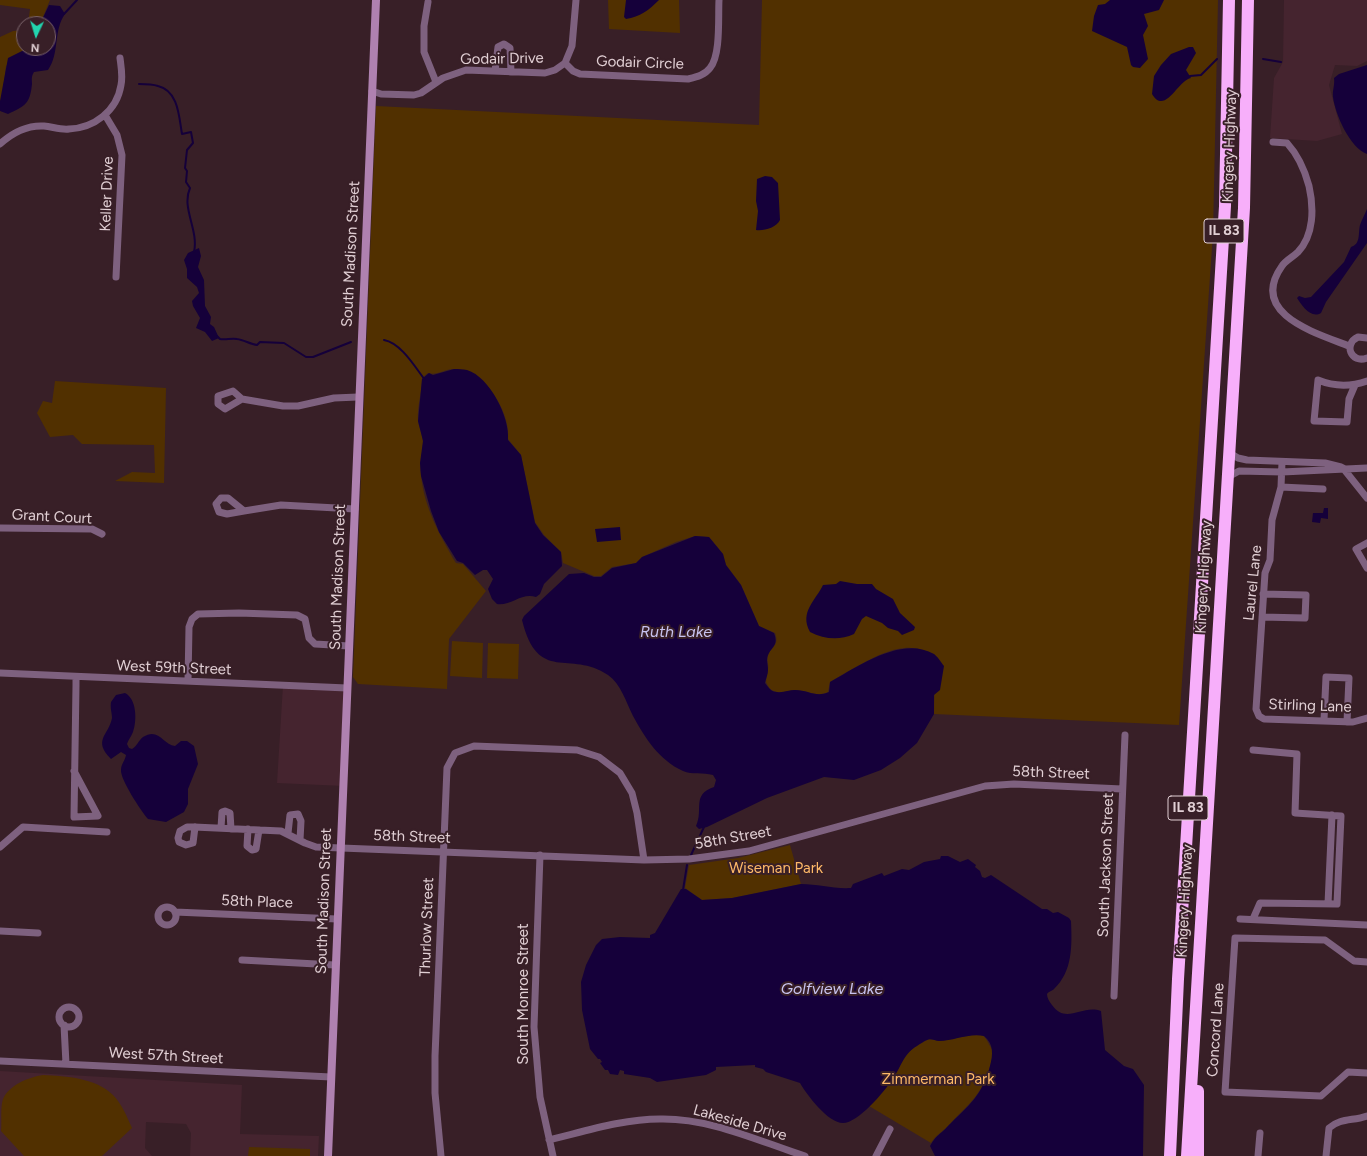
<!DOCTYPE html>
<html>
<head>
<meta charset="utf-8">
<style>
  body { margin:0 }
  #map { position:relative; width:1367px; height:1156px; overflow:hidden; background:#381f27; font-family:Figtree,sans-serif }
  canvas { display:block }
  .north { position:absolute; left:16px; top:16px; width:40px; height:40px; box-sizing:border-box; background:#381f27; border:1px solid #7c656c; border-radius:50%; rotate:184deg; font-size:11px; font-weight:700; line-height:16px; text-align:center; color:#e1cfd4 }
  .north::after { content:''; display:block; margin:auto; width:14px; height:18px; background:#22d5af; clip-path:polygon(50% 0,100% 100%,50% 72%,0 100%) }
</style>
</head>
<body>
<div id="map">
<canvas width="1367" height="1156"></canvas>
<div class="north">N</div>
</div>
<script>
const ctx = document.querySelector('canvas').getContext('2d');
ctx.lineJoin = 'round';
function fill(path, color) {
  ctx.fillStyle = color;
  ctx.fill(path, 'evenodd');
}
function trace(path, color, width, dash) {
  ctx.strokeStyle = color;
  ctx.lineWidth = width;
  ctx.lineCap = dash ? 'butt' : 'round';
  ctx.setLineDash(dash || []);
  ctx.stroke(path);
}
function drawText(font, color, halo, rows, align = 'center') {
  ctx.font = font + ' Figtree,sans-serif';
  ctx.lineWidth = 4;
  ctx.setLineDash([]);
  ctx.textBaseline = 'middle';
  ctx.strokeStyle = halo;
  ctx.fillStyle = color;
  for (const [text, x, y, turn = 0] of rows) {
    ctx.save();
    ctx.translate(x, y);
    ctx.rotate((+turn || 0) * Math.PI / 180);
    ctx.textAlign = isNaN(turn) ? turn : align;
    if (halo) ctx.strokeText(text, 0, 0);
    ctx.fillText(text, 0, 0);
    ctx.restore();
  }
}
const built = new Path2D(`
  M1284,0H1367V61L1357,66L1335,65L1329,85L1342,134L1317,141L1270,138L1274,78L1283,62Z
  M283,685L347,688L344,786L277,783Z
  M0,1071L242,1085L240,1134L319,1136L318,1156H190L191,1133L186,1124L146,1122L145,1148L152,1156H0Z`);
const green = new Path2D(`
  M0,0H50L40,24H28L30,9L0,5Z
  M608,0H679L680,33L609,29Z
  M762,0H1218L1213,233L1179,725L934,714L935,655C925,651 916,647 905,648C883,649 849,671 830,682L828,692C816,698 806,689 794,690C788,691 780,694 774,691C770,690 768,686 766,682C766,678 768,674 768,669C769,664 766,659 769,653C774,645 779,644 775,633L759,626L741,585L726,565L723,554L709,537L695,536L676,542L642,557L636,563L612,567L601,576H594L563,563L561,552L544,535L535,522L521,455L508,439C511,413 485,370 455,369C446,368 437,376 428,373L422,378C422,393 417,406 418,421C419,428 423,435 423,442C423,453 419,464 421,475C424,507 440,536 456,563L463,564L486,591L449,639L447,689L358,684L353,677L376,106L759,125Z
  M24,30V48H28L6,66L0,113V37L13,31Z
  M55,381L166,388L164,483L115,481L132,472L155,473L154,445L82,444L73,435L50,437L37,413L43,401L52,403Z
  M452,641L483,643L482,678L450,676Z
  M488,643L519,644L518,679L487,678Z
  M790,845L801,884L732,898L702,900L685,888L689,865L738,858Z
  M978,1034C986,1036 986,1039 990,1046C995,1052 992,1059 990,1066C982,1096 968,1104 948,1126C942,1132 936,1135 931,1143L869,1106L893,1079L905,1055L916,1046L929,1039L940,1041Z
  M43,1075C66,1076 96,1078 113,1095C122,1104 127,1117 132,1128L102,1156H24L1,1131C2,1122 0,1108 3,1099C9,1085 29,1077 43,1075Z
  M249,1147L310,1149V1156H248Z`);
const water = new Path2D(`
  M626,0H659C649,10 640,17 626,19L624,17Z
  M1110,0H1164L1159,10L1144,14L1148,26L1143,35L1148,59L1140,68L1133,67L1131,65L1127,47L1092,31L1094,16L1098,5L1105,4Z
  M49,5L60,6L65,14C53,31 60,53 48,70L34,72C31,77 32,79 32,84C30,104 25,106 8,114L0,111V101L8,58L28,48H48V24H40Z
  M1189,47H1193L1196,53L1186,70L1191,78C1178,80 1165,116 1152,94L1154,76L1161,65L1171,54Z
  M1367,65V154C1350,148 1335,114 1333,97C1332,91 1335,85 1334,78L1339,74Z
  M765,176L772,177L778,183L780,220C776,228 764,231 756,230L758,211L756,201L757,179Z
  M1367,209V243L1326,302L1321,313C1311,319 1302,306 1297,298L1299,296L1305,298L1311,297L1344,262L1351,247C1361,244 1358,233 1360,225C1362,219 1365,214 1367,209Z
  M199,248L201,256L198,267L204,280L205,306L211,317L210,324L214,327L219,338L212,341L205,332L196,328L200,318L193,306L192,301L199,293L197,287L187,278V269L184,260L188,253Z
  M454,369C458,369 463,369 467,370C490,377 510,418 508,440L521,455L535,523L543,535L561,552L562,566L544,584L540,594L536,597C522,592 511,606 497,604L492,599L488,589L493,579L487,570H483L475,575L463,563L457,561L439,532L431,511L421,476L420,463L423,441L418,421L422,379L429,373L433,375Z
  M1324,508H1328V519L1321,518L1320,523L1312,522L1313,513H1323Z
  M620,527L621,540L597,542L595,529Z
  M695,536L709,537L723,554L726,565L741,585L759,626L774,633C780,648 768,647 767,660C767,663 768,666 768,670C768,674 766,678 765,683C768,687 771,692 777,692C783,693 789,690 795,690C808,690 816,698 829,692L830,682C857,667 902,635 934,654C937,656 941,662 944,666L940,690L934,695V714L917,743L900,758L881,770L854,780L824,777L767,798L707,827L699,829L696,826C704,809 691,795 714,787L716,780L713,775C703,772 692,775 683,771C659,760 645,738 633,716C626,702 621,684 608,675C570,649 538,685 522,620L524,616L569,574L584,573L594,577H601L612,568L636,563L642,557Z
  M840,581L857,584H872L876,589L893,599L900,613L915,627L914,630L902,635L898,631L888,628L882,623L866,616L862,619L854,634C839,641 824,639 810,632C799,612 816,600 823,585L836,584Z
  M125,693C137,699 137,721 133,732C131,737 128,740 127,744L129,748L132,749C137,746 138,741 143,737C159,727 163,745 175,746L181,741H187L194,746L198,764L188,789V804L184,812L166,822L148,819C141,811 120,779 121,770C121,764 125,761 126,755L121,752L111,759C92,740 109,735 112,718C112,713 110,708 111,702L116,695Z
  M941,856H948L960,862L968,859L976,865L975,867L980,871L982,877L985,878L991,875L1042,909H1047L1053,913L1058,912L1069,918L1071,921C1072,945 1073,971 1054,989C1052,991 1049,991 1047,994C1047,998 1049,1001 1052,1005C1066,1025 1082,1004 1101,1011L1105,1050L1124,1066L1133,1069L1144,1085L1143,1156H935L930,1146C937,1134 940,1135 948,1126C969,1105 982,1096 990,1066C993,1055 994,1044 984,1036C968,1033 954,1041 939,1041C935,1041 931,1038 927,1040C924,1041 920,1044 917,1046C903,1054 901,1068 892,1080C884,1092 858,1123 843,1123C828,1123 807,1095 800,1083L766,1072L763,1069L755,1067V1065L716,1067V1070L706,1075L657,1082L650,1078L624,1074V1071L620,1070L618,1075L610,1074L608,1070H605L600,1063L602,1062L600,1059H598L590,1049L582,1010L581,982L586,965L596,945L602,939L620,937L650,938V935L655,933L681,889H686L702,900L732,898L801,884C818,884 833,889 851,888L853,884L882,873L884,876L902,869L909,870L924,862L940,859Z`);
const stream = new Path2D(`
  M64,14L77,0
  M1263,59L1281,62
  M1190,76L1201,75L1217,59
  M139,84C145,84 152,84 158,86C179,91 179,118 182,134L191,132L193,143L187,150L185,168L187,171L186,182L190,188C181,208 199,230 194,252
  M217,336L220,339C226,340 231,338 237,339C244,340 250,344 257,345L260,342L284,343L306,357H313L351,342
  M384,340C401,343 415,367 425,380
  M691,855L704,827
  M683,890L687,865`);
const street = new Path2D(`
  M428,2L424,26V52L436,82
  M565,63L573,71L580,74L688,79C696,77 705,75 710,68C721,55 718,17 719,0
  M565,63L572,46L576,0
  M495,71L498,47L504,44L510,48L511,72
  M372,91L381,94L414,95L421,93L443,78L466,70L545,73L555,70L565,63
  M105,115L117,135L122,155L116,277
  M1273,142L1287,143C1298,155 1305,171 1309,186C1314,208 1314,235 1298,252C1293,257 1286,260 1282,266C1248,314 1316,333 1349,346
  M0,144C13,132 27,125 44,126C53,127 61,130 69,129C94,128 117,111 121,85C123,76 121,66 120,58
  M1367,338L1358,337C1343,344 1351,364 1367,358
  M1355,385L1349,399L1347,422L1314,421L1318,380C1335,387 1350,387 1367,381
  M242,399L225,409L218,404V396L233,391L242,399L283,406H298L334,398L358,397
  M1228,452L1238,458L1247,460L1325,463L1341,467
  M1282,462L1281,487L1272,520L1270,560L1265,573L1256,709L1259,716L1264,719L1353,722L1367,718
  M1343,468L1367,498
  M1228,481L1230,476L1239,471L1282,472L1367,468
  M1281,487L1323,489
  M244,511L227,514L219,512L216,504L221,498H228L244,511L281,505L355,509
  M0,528L92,529L102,534
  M1367,543L1356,549L1367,568
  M1262,617L1305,618L1306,595L1263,594
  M0,673L347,688
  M188,681L189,627L192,619L198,614L239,613L297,615L305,619L309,638L315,644L349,646
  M1324,720L1326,677L1349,678L1347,722
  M1253,750L1297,754L1295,813L1341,816L1337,904L1260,903L1253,919
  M74,771L98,816L74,817L76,685V677
  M195,827L193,843L186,845L179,842L178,838L180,831L187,827H194L281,831L305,843L316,847L644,860L689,859L749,851L985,786L1014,784L1122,789
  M221,828L222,812L225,811L230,813L231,829
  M248,829L247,846L252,850L256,849L259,830
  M288,833L290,815L298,814L301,821L300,840
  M0,847L23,827L107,832
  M540,855L534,1027L540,1097L553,1156
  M1328,904L1332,815
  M158 916a9 9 0 1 1 18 0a9 9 0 1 1-18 0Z
  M175,912L337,919
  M1240,919L1367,925
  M0,931L38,933
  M242,960L335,965
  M1367,962L1354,961L1325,940L1235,938L1225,1092L1321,1096L1348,1072L1367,1073
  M1114,996L1125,735
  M59 1017a10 10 0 1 1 20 0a10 10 0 1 1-20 0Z
  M64,1025L66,1064
  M0,1061L331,1077
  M549,1140C586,1131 623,1119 660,1119C711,1118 758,1141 805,1156
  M441,1156L435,1093V1056L447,768L455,753L474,746L577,750L599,757L620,773L632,793L637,813L644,860
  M876,1156L890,1129
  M1258,1156L1260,1133
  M1326,1156L1329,1128C1340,1118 1353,1121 1367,1116`);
const secondary = new Path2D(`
  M328,1156L376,0`);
const highway = new Path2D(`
  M1198,1091V1156
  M1170,1156L1178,979L1225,206L1229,0
  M1187,1156L1244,208L1248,0`);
const shields = [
  [1224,231,40],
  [1188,808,40]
];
const shieldNames = [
  ["IL 83",1224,231],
  ["IL 83",1188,808]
];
const streetNames = [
  ["Godair Drive",502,59,-1],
  ["Godair Circle",640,63,2],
  ["Kingery Highway",1230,146,-88],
  ["Keller Drive",107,194,-88],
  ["South Madison Street",351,254,-87],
  ["Grant Court",52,517,3],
  ["South Madison Street",338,577,-88],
  ["Kingery Highway",1204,577,-87],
  ["Laurel Lane",1253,583,-84],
  ["West 59th Street",174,668,2],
  ["Stirling Lane",1310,706,2],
  ["58th Street",1051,773,2],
  ["58th Street",412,837,2],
  ["58th Street",733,838,-10],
  ["South Jackson Street",1106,865,-88],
  ["South Madison Street",324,901,-88],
  ["Kingery Highway",1185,901,-87],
  ["58th Place",257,902,2],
  ["Thurlow Street",427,927,-88],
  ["South Monroe Street",524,994,-90],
  ["Concord Lane",1216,1030,-86],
  ["West 57th Street",166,1056,3],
  ["Lakeside Drive",740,1123,16]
];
const parkNames = [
  ["Wiseman Park",776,869],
  ["Zimmerman Park",938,1080]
];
const waterNames = [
  ["Ruth Lake",676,632],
  ["Golfview Lake",832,989]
];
fill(built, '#45242f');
fill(green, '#513000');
fill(water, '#15003a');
trace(stream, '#15003a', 2);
trace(street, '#7e617f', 7);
trace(secondary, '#af81b0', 8);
trace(highway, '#f7affa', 12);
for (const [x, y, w] of shields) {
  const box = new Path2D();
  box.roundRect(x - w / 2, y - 12, w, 24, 3);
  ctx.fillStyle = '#381f27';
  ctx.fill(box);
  trace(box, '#e1cfd4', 1);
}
drawText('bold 14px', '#e1cfd4', null, shieldNames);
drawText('15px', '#e1cfd4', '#381f27', streetNames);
drawText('15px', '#feb968', '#381f27', parkNames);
drawText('italic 16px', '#c8c3f0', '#381f27', waterNames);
</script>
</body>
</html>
